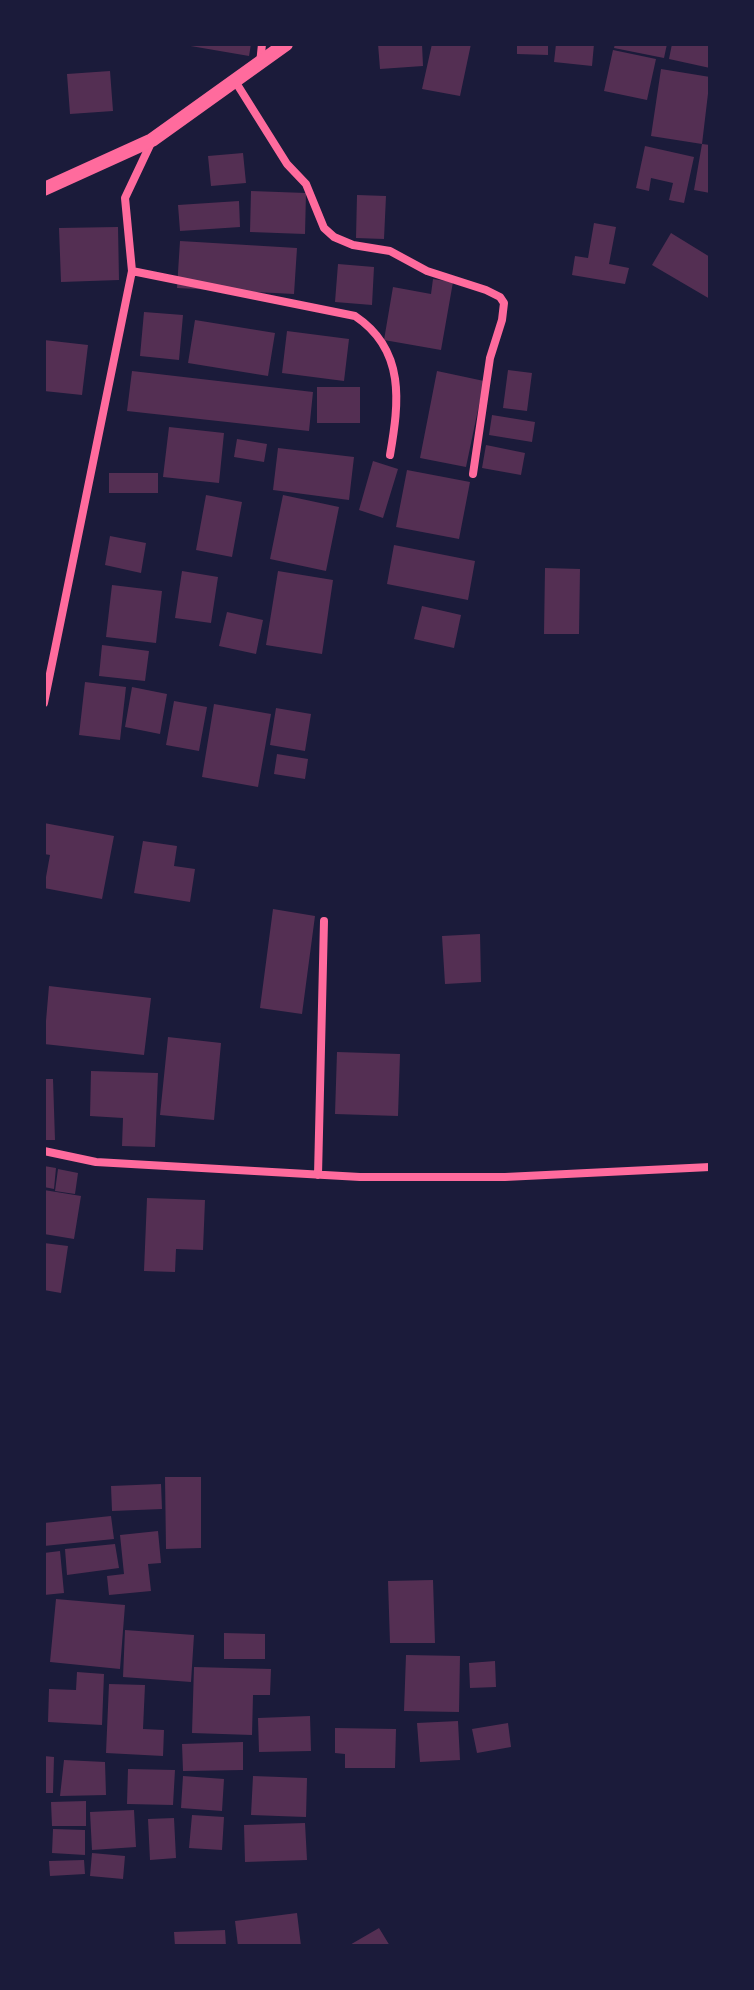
<!DOCTYPE html>
<html>
<head>
<meta charset="utf-8">
<style>
  body { margin:0 }
  #map { position:relative; width:754px; height:1990px; overflow:hidden; background:#1b1b3a; font-family:Signika,sans-serif }
  canvas { display:block }
  .frame { position:absolute; inset:0; border:46px solid #1b1b3a; pointer-events:none }
</style>
</head>
<body>
<div id="map">
<canvas width="754" height="1990"></canvas>
<div class="frame"></div>
</div>
<script>
const ctx = document.querySelector('canvas').getContext('2d');
ctx.lineJoin = 'round';
function fill(path, color) {
  ctx.fillStyle = color;
  ctx.fill(path, 'evenodd');
}
function trace(path, color, width, dash) {
  ctx.strokeStyle = color;
  ctx.lineWidth = width;
  ctx.lineCap = dash ? 'butt' : 'round';
  ctx.setLineDash(dash || []);
  ctx.stroke(path);
}
const building = new Path2D(`
  M179,44H251L249,56Z
  M378,44H422L423,66L380,69Z
  M432,44H471L460,96L422,89Z
  M517,44H548V55L517,54Z
  M556,44H594L592,66L554,62Z
  M615,44H667L664,58L614,48Z
  M672,44H710V68L669,59Z
  M613,50L656,59L647,100L604,91Z
  M661,69L710,77L702,144L651,136Z
  M110,71L113,111L70,114L67,74Z
  M702,144L710,145V193L694,190Z
  M645,146L694,157L684,203L669,200L673,183L651,178L649,191L636,188Z
  M243,153L246,183L211,186L208,156Z
  M251,191L306,193L305,234L250,232Z
  M357,195L386,196L384,239L356,238Z
  M239,201L240,227L180,231L178,205Z
  M594,223L616,227L609,264L629,268L625,284L572,275L575,256L588,258Z
  M118,227L119,280L61,282L59,228Z
  M671,233L710,257V299L652,265Z
  M180,241L297,248L294,294L177,288Z
  M338,264L374,267L372,305L335,302Z
  M433,279L453,282L441,350L384,340L393,287L431,294Z
  M144,312L183,315L179,360L140,356Z
  M195,320L275,333L268,376L188,363Z
  M287,331L349,339L344,381L282,373Z
  M44,340L88,345L82,395L44,391Z
  M508,370L532,373L527,411L503,408Z
  M132,371L313,392L309,431L127,411Z
  M437,371L484,381L466,467L420,458Z
  M317,387H360V423H317Z
  M492,415L535,422L532,442L489,435Z
  M169,427L224,433L219,483L163,477Z
  M237,439L267,444L264,462L234,457Z
  M486,445L525,453L521,475L482,468Z
  M278,448L354,457L349,500L273,490Z
  M373,461L398,469L383,518L359,510Z
  M407,470L470,482L459,539L396,527Z
  M109,473H158V493H109Z
  M206,495L242,502L232,557L196,550Z
  M283,495L339,507L326,571L270,559Z
  M110,536L146,543L141,573L105,565Z
  M394,545L475,561L468,600L387,584Z
  M545,568L580,569L579,634H544Z
  M182,571L218,577L211,623L175,618Z
  M278,571L333,580L322,654L266,645Z
  M112,585L162,591L156,643L106,637Z
  M422,606L461,615L454,648L414,639Z
  M227,612L263,620L256,654L219,646Z
  M102,645L149,651L145,681L99,676Z
  M85,682L126,687L120,740L79,735Z
  M132,687L167,694L160,734L125,727Z
  M174,701L207,707L199,751L166,745Z
  M214,704L271,714L258,787L202,777Z
  M276,708L311,714L305,751L270,745Z
  M277,754L308,759L305,779L274,774Z
  M44,823L114,836L102,899L44,888L50,855L44,854Z
  M143,841L177,846L174,866L195,869L190,902L134,893Z
  M273,909L315,916L302,1014L260,1008Z
  M480,934L481,982L445,984L442,936Z
  M49,986L151,998L144,1055L44,1044Z
  M168,1037L221,1043L214,1120L160,1115Z
  M337,1052L400,1054L398,1116L335,1114Z
  M91,1071L158,1073L155,1147L122,1146L123,1118L90,1116Z
  M44,1079H53L55,1140H44Z
  M44,1166L56,1168L54,1189L44,1187Z
  M58,1169L78,1173L75,1194L55,1191Z
  M44,1190L81,1196L74,1239L44,1234Z
  M147,1198L205,1200L203,1250L176,1249L175,1272L144,1271Z
  M44,1243L68,1246L61,1293L44,1290Z
  M165,1477H201V1548L166,1549Z
  M161,1484L162,1509L112,1511L111,1486Z
  M111,1516L114,1539L44,1546V1523Z
  M158,1531L161,1563L148,1564L151,1591L109,1595L107,1576L124,1574L120,1535Z
  M115,1544L119,1568L67,1575L65,1549Z
  M60,1551L64,1593L44,1595V1553Z
  M433,1580L435,1643H390L388,1581Z
  M56,1599L125,1605L120,1669L50,1662Z
  M125,1630L194,1635L191,1682L123,1677Z
  M224,1633L265,1634V1659H224Z
  M406,1655L460,1656L459,1712L404,1711Z
  M495,1661L496,1687L470,1688L469,1663Z
  M194,1667L271,1669L270,1695H253L252,1735L192,1733Z
  M77,1672L104,1674L102,1725L48,1722L49,1689L76,1690Z
  M109,1684L145,1685L143,1729L164,1730L163,1756L106,1753Z
  M310,1716L311,1751L259,1752L258,1718Z
  M458,1721L460,1760L420,1762L417,1723Z
  M508,1723L511,1747L477,1753L472,1729Z
  M335,1728L396,1729L395,1768H345V1754L335,1753Z
  M243,1742V1770L183,1771L182,1744Z
  M44,1756L54,1757L53,1793H44Z
  M64,1760L105,1762L106,1795L60,1796Z
  M128,1769L175,1770L173,1805L127,1804Z
  M183,1776L224,1779L222,1811L181,1808Z
  M253,1776L307,1778L306,1817L251,1815Z
  M86,1801V1826H52L51,1802Z
  M134,1810L136,1847L92,1850L90,1812Z
  M192,1815L224,1817L222,1850L189,1848Z
  M174,1818L176,1858L150,1860L148,1819Z
  M305,1823L307,1860L245,1862L244,1825Z
  M53,1829L85,1830V1855L52,1853Z
  M92,1853L125,1856L123,1879L90,1876Z
  M84,1860L85,1874L50,1876L49,1861Z
  M297,1913L301,1946H238L235,1921Z
  M379,1928L390,1946H348Z
  M225,1930L226,1946H175L174,1932Z`);
const minor = new Path2D(`
  M260,64L262,44
  M235,81L287,164L306,184L324,228L334,237L353,245L390,251L427,271L486,290L500,297L504,303L502,320L490,358L473,474
  M132,271L355,316C406,350 399,403 390,455
  M44,703L132,271L125,198L151,143
  M44,1151L96,1162L360,1177H505L710,1167
  M318,1175L324,921`);
const tertiary = new Path2D(`
  M44,189L152,140L286,44`);
fill(building, '#542f53');
trace(minor, '#ff6b9d', 8);
trace(tertiary, '#ff6b9d', 14);
</script>
</body>
</html>
